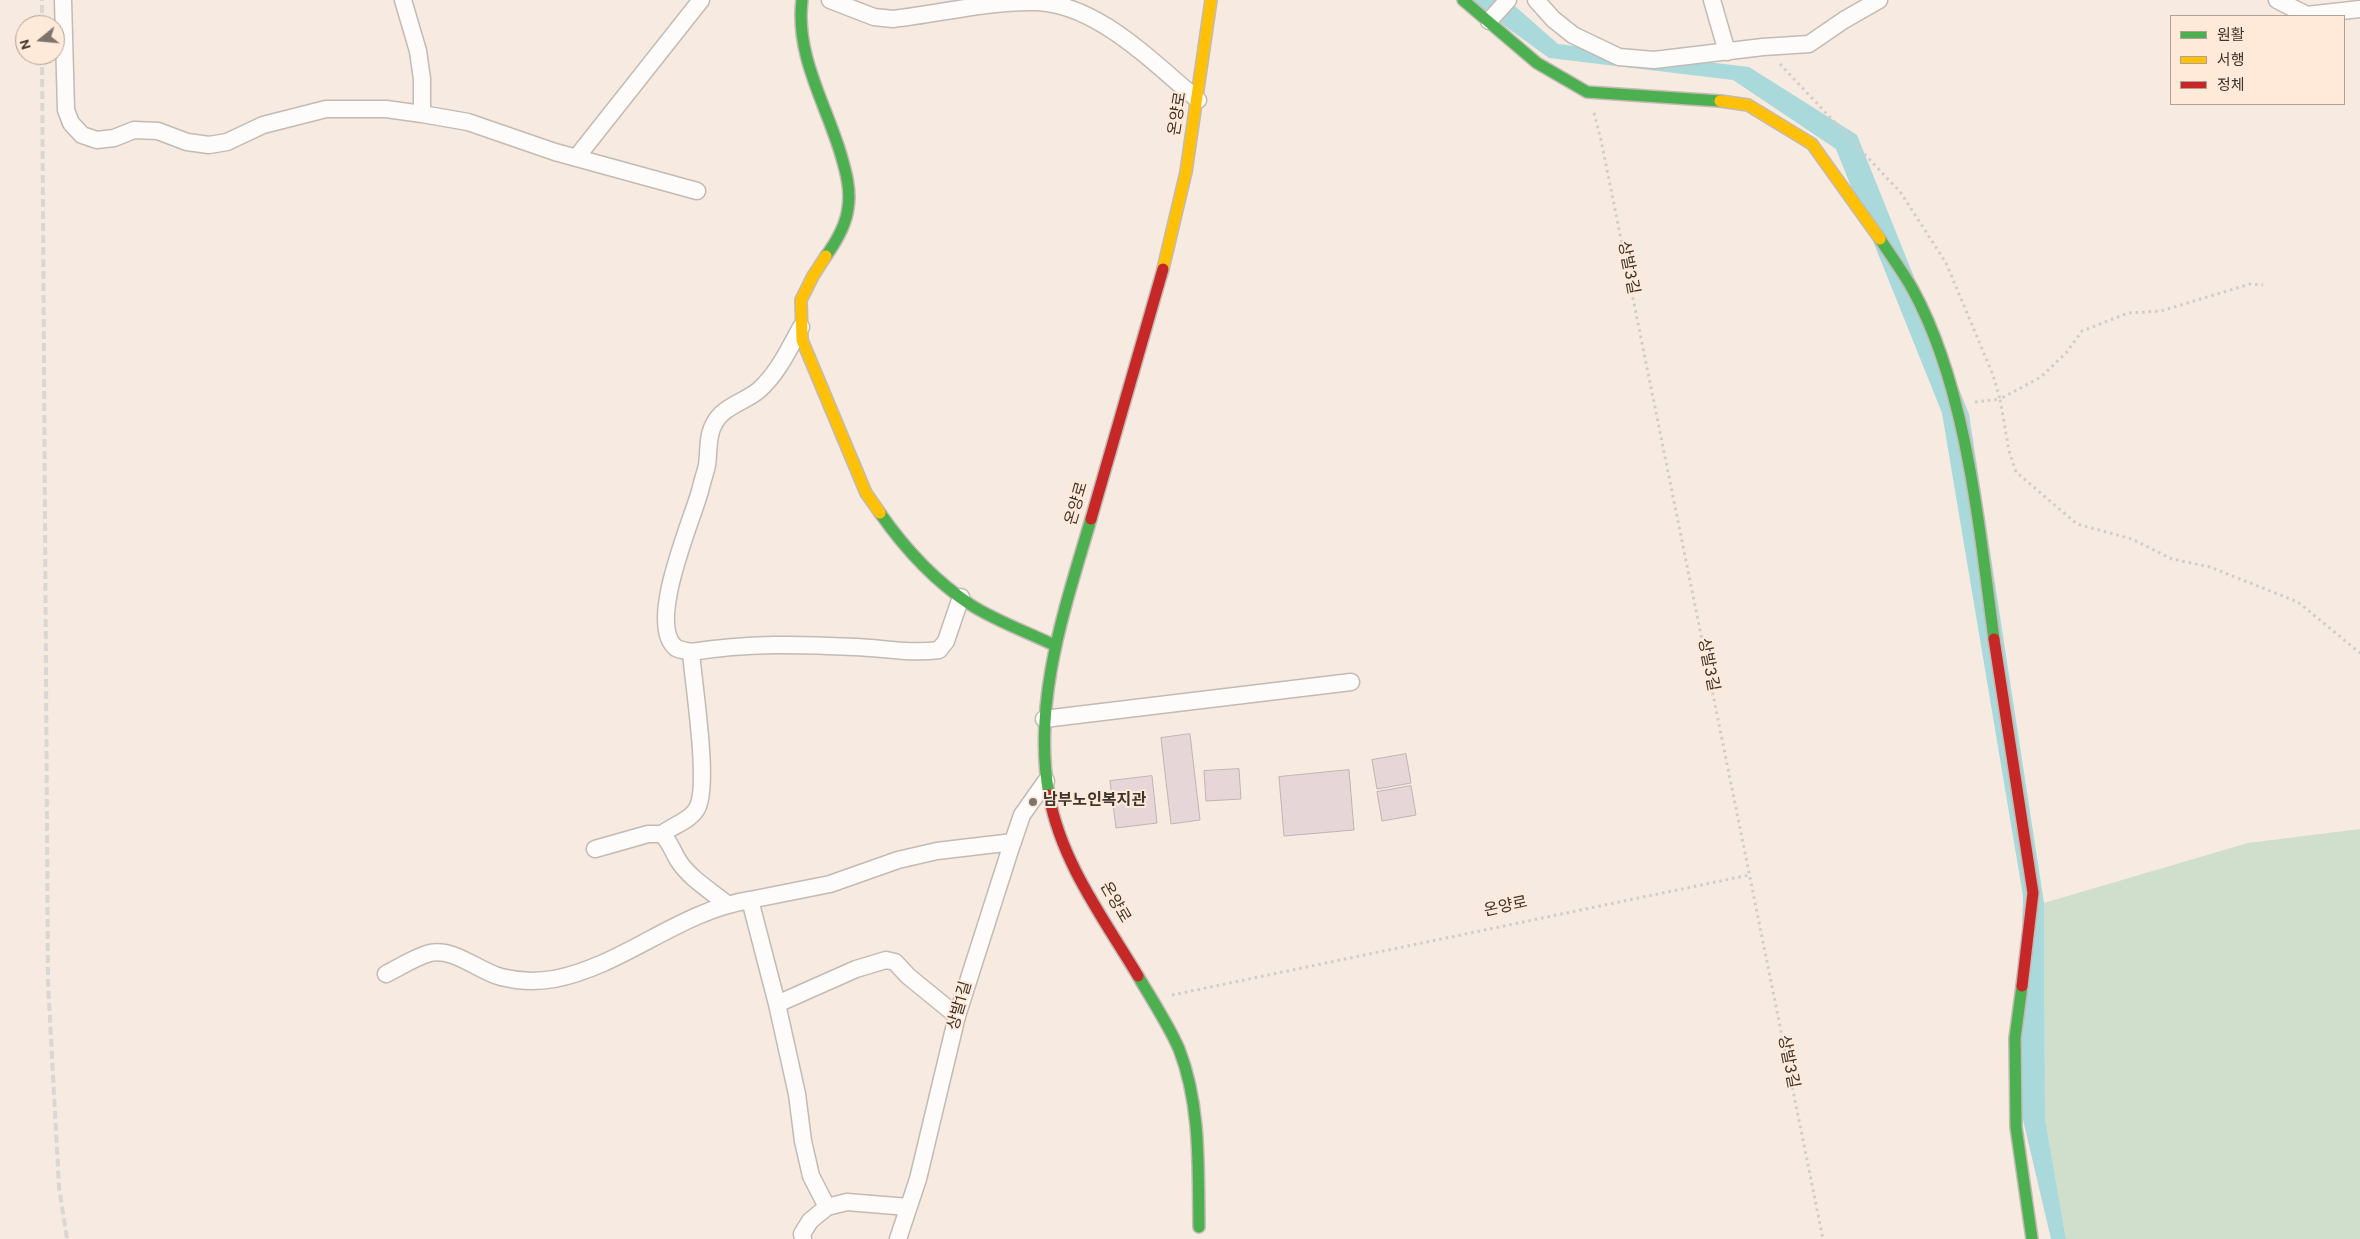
<!DOCTYPE html>
<html>
<head>
<meta charset="utf-8">
<style>
  body { margin:0 }
  #map { position:relative; width:2360px; height:1239px; overflow:hidden; background:#f6eae1; font-family:Overpass,"Noto Sans KR",sans-serif }
  canvas { display:block }
  .legend { position:absolute; left:2170px; top:15px; width:175px; height:90px; box-sizing:border-box; background:#ffe9d8; border:1px solid #b1a194; margin:0; padding:6px 9px; list-style:none; font-size:15px; color:#3d352e }
  .legend li { display:flex; align-items:center; gap:10px; height:25px }
  .legend b { width:25px; border:1px solid #b1a194 }
  .north { position:absolute; left:15px; top:15px; width:50px; height:50px; box-sizing:border-box; background:#ffe9d8; border:1px solid #b1a194; border-radius:50%; rotate:253deg; font-size:14px; font-weight:700; line-height:20px; text-align:center; color:#3d352e }
  .north::after { content:''; display:block; margin:auto; width:18px; height:22px; background:#7e746d; clip-path:polygon(50% 0,100% 100%,50% 72%,0 100%) }
</style>
</head>
<body>
<div id="map">
<canvas width="2360" height="1239"></canvas>
<ul class="legend">
<li><b style="height:6px;background:#4caf50"></b>원활</li>
<li><b style="height:6px;background:#ffc107"></b>서행</li>
<li><b style="height:6px;background:#c62828"></b>정체</li>
</ul>
<div class="north">N</div>
</div>
<script>
const ctx = document.querySelector('canvas').getContext('2d');
ctx.lineJoin = 'round';
function fill(path, color) {
  ctx.fillStyle = color;
  ctx.fill(path, 'evenodd');
}
function trace(path, color, width, dash) {
  ctx.strokeStyle = color;
  ctx.lineWidth = width;
  ctx.lineCap = dash ? 'butt' : 'round';
  ctx.setLineDash(dash || []);
  ctx.stroke(path);
}
function drawText(font, color, halo, rows, align = 'center') {
  ctx.font = font + ' Overpass,"Noto Sans KR",sans-serif';
  ctx.lineWidth = 4;
  ctx.setLineDash([]);
  ctx.textBaseline = 'middle';
  ctx.strokeStyle = halo;
  ctx.fillStyle = color;
  for (const [text, x, y, turn = 0] of rows) {
    ctx.save();
    ctx.translate(x, y);
    ctx.rotate((+turn || 0) * Math.PI / 180);
    ctx.textAlign = isNaN(turn) ? turn : align;
    if (halo) ctx.strokeText(text, 0, 0);
    ctx.fillText(text, 0, 0);
    ctx.restore();
  }
}
const green = new Path2D(`
  M2360,829V1239H2066L2045,1118L2044,903L2248,843Z`);
const water = new Path2D(`
  M1469,0H1508L1558,44L1749,67L1857,135L1969,414L2044,903L2045,1118L2066,1239H2051L2017,1094L2023,896L1942,413L1836,149L1733,80L1549,58Z`);
const building = new Path2D(`
  M1190,734L1200,820L1171,824L1161,738Z
  M1406,754L1411,783L1377,789L1372,760Z
  M1239,769L1241,799L1206,801L1204,771Z
  M1349,770L1354,830L1284,836L1279,777Z
  M1152,776L1157,823L1116,828L1110,781Z
  M1411,786L1416,815L1382,821L1377,792Z`);
const path = new Path2D(`
  M1780,64L1901,193L1946,263L1993,375L2000,399L2041,377L2066,353L2082,331L2128,313L2161,311L2250,284L2263,285
  M1594,113L1601,140L1823,1239
  M1975,402L2000,399L2009,451L2016,472L2077,524L2132,539L2172,559L2210,567L2298,602L2360,653
  M1172,995L1749,875`);
const street = new Path2D(`
  M63,0L66,110L71,123L82,135L97,140L114,138L134,130L158,131L187,142L209,145L227,142L263,125L326,109H386L422,114V79L418,51L403,0
  M830,0L874,17L893,19C938,14 984,2 1030,2C1094,0 1152,62 1198,100
  M1536,0L1553,19L1573,35L1619,57L1654,60L1763,47L1809,44L1844,20L1879,0
  M1712,0L1727,52
  M2277,0L2307,15L2360,9
  M1489,21L1508,0
  M422,114L468,122L555,152L697,191
  M576,158L701,0
  M691,652C749,643 797,644 855,647C883,648 911,654 939,650L946,641L961,597
  M1044,719L1351,682
  M662,834C672,826 689,821 696,810C711,790 693,682 691,652C687,651 680,650 676,648C646,624 692,521 700,491C702,482 705,474 707,465C709,452 707,436 714,424C723,406 745,402 759,390C778,373 789,349 801,327
  M595,849L648,834H662C670,842 672,850 678,860C689,878 711,891 727,904
  M386,974C400,967 415,957 430,953C455,948 478,971 501,977C517,981 537,982 554,979C623,966 679,911 750,900
  M777,1004L856,969L886,960L895,962L908,976L957,1016
  M827,1207L811,1176L803,1141L797,1094L777,1004L750,900L830,884L898,860L937,851L1013,842
  M803,1239L802,1234L810,1221L827,1207L847,1202L908,1207
  M898,1239L918,1179L957,1016L1010,850L1022,815L1046,781`);
const fast = new Path2D(`
  M802,0C795,55 826,104 841,155C846,172 851,190 848,208C846,226 836,242 826,256
  M1463,0L1537,63L1587,92L1720,101
  M1880,239C1891,256 1903,272 1913,290C1967,389 1979,528 1994,639
  M880,513C905,549 935,581 971,605C996,621 1027,632 1054,645
  M1049,795C1032,701 1065,608 1091,519
  M1138,976C1152,1000 1168,1024 1179,1049C1201,1105 1198,1168 1199,1227
  M2022,986L2015,1038L2016,1127L2032,1239`);
const slow = new Path2D(`
  M1720,101L1748,105L1812,144L1880,239
  M826,256L813,276L801,300L802,340L866,493L880,513
  M1163,269L1186,172L1211,0`);
const jam = new Path2D(`
  M1091,519L1163,269
  M1994,639L2033,893L2022,986
  M1049,795C1061,862 1104,919 1138,976`);
const rail = new Path2D(`
  M42,25V0
  M42,55L48,982L59,1187L67,1239`);
const markers = [
  [1033,802,5,"#7e746d"]
];
const streetNames = [
  ["온양로",1179,114,-81],
  ["상발3길",1627,268,79],
  ["온양로",1078,504,-74],
  ["상발3길",1707,665,79],
  ["온양로",1114,903,60],
  ["온양로",1506,908,-12],
  ["상발1길",961,1006,-74],
  ["상발3길",1787,1062,79]
];
const poiNames = [
  ["남부노인복지관",1043,802]
];
fill(green, '#d0decc');
fill(water, '#aad9db');
fill(building, '#e6d6d8');
trace(building, '#beb4b3', 1);
trace(street, '#c3bab3', 19);
trace(fast, '#c3bab3', 14);
trace(slow, '#c3bab3', 14);
trace(jam, '#c3bab3', 14);
trace(path, '#d0cdc9', 3, [2.5, 4]);
trace(street, '#fefcfa', 16);
trace(fast, '#4caf50', 11);
trace(slow, '#ffc107', 11);
trace(jam, '#c62828', 11);
trace(rail, '#dad6d4', 4, [8, 4]);
for (const [x, y, r, color] of markers) {
  const dot = new Path2D();
  dot.arc(x, y, r, 0, 2 * Math.PI);
  ctx.fillStyle = color;
  ctx.fill(dot);
  trace(dot, '#ffe9d8', 2);
}
drawText('16px', '#3d352e', '#ffe9d8', streetNames);
drawText('bold 16px', '#3d352e', '#ffe9d8', poiNames, 'left');
</script>
</body>
</html>
